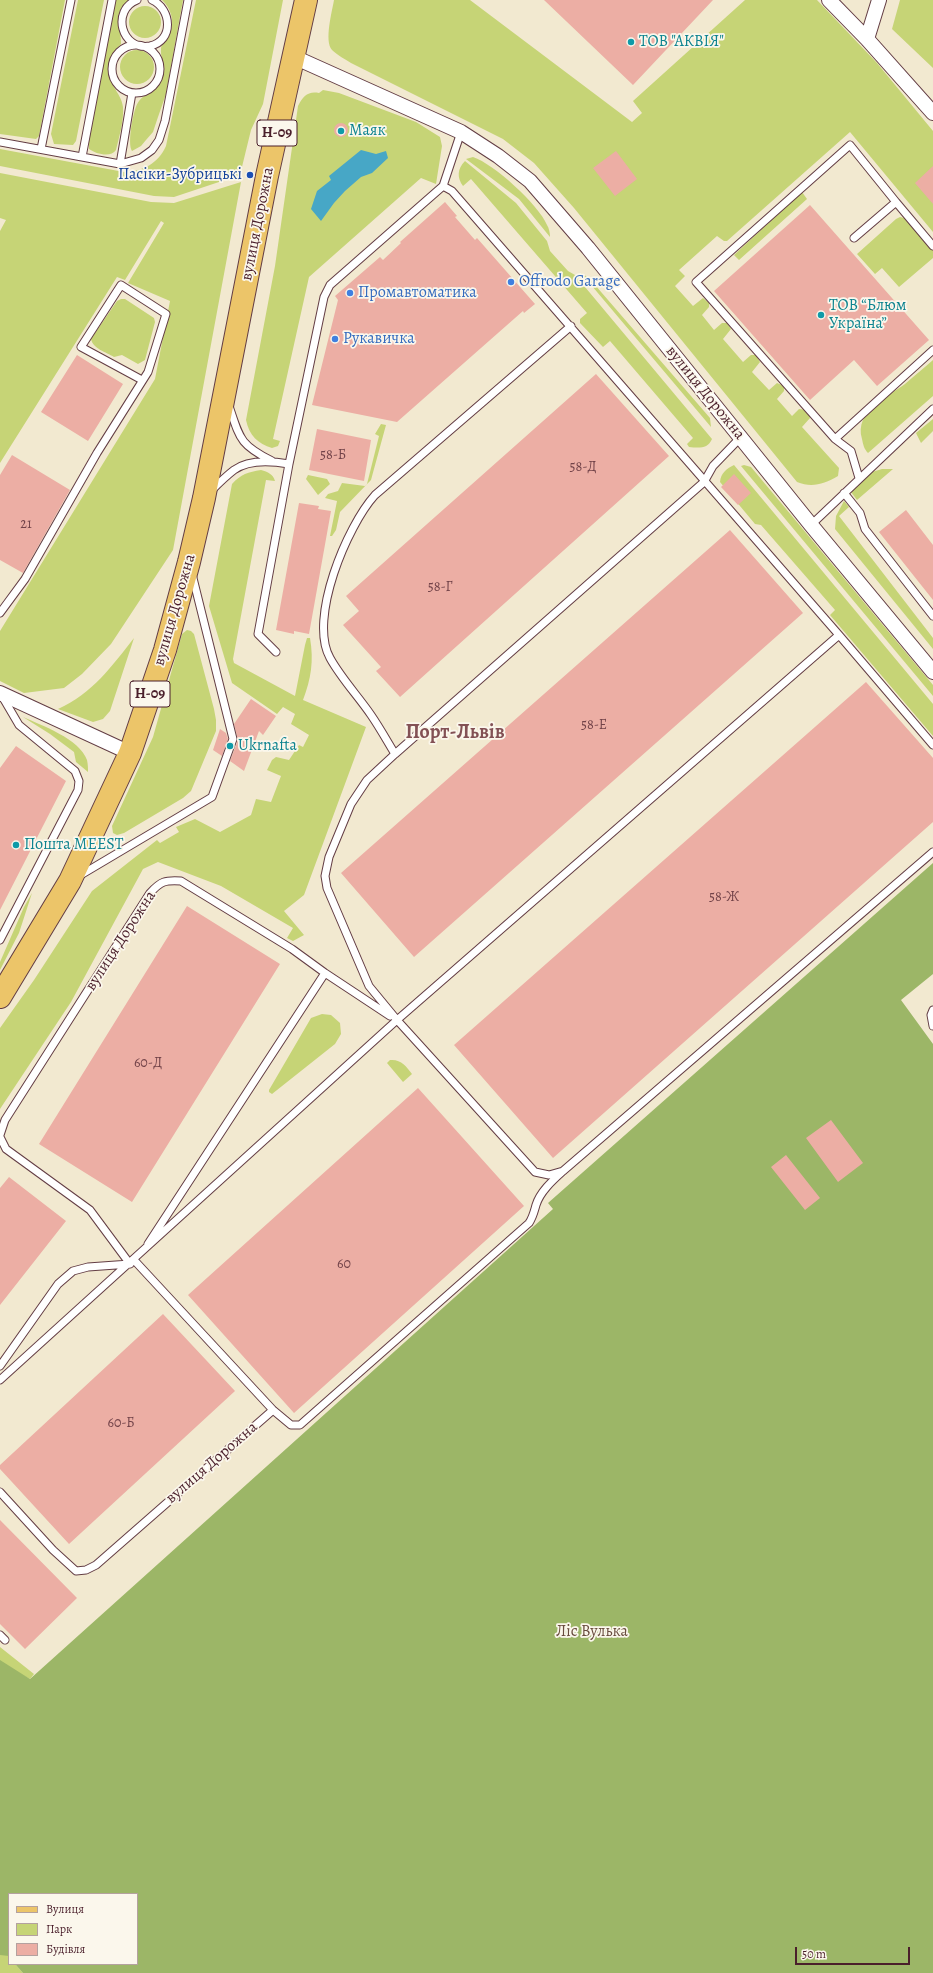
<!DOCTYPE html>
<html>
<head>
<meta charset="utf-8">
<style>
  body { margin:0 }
  #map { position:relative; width:933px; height:1973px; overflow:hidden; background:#f2e9d0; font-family:Alegreya,serif }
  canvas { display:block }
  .legend { position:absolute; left:8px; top:1893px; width:130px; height:72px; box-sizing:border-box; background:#fbf7ec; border:1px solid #b4a19f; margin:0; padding:5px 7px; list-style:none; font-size:12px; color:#4a1f2b }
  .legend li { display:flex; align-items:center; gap:8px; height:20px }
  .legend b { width:20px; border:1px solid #b4a19f }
  .scale { position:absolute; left:795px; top:1947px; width:115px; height:18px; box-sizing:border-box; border:2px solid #4a1f2b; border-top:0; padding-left:5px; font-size:12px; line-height:14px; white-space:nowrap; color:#4a1f2b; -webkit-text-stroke:3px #fbf7ec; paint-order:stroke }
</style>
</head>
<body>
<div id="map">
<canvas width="933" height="1973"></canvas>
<ul class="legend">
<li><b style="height:5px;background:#ecc569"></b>Вулиця</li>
<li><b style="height:11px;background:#c6d476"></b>Парк</li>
<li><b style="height:11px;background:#ecaea4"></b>Будівля</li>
</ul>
<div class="scale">50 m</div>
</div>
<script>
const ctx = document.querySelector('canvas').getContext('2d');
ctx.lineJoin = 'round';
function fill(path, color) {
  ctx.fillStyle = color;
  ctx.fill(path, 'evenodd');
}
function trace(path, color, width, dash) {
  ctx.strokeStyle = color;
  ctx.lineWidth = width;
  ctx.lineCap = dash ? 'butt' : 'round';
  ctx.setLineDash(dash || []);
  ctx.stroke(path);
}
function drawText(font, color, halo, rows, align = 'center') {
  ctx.font = font + ' Alegreya,serif';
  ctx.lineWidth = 3.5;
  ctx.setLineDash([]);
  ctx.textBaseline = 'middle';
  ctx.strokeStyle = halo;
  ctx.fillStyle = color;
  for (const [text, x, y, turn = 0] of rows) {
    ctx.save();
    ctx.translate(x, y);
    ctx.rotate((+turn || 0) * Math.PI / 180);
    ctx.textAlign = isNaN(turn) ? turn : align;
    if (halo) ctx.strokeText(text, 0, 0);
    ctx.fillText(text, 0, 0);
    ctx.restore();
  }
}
const green = new Path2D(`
  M0,0H65L39,136L36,139L0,134Z
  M78,0H104L76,141L73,145L54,144L51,134Z
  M116,0H129C110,16 122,26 121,44C109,57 106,71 114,87C118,94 122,99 123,107C124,121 119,137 116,150C111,158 96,154 89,149V141Z
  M162,0H183L166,94L158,117L153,132L146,140L141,146L132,151C127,144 133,108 139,101C145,93 156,92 161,81C169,65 160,62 161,49C161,43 167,39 170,33C175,22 171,8 162,0Z
  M196,0H283L263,104L251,130L240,175L174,197L154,196L0,166V149L124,172C143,171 158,164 166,146Z
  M334,0H470L632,122L642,113L633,101L745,0H817L877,63L933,131V232L850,132L727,241H724L717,236L679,270L685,276L675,286L693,306L703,298L709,303V307L702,315L714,330L722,323H727L731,329L723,339L743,362L751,355H756L760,362L752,372L769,390L777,383L784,386V391L777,399L792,416L799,409L807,410L810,418L802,427L839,468L838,476C824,484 812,488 797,482L574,208L534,163L503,139L351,63C345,59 337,55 332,50C324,41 332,12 334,0Z
  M900,0H933V68L892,29Z
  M129 22a16 16 0 1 1 32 0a16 16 0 1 1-32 0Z
  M120 67a17 17 0 1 1 34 0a17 17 0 1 1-34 0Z
  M323,90L339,93L416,122L440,137L442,146L436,184L421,178L309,277L273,439L280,441L278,446L272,448C258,444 249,435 246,420L275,266L298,106C303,96 308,91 319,93Z
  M473,157C494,164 539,205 547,225C549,228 550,233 550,237L519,199L466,159Z
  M465,161L516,203L547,241L550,251L568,271L575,275L712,439C708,449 699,448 689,447L687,444L693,438L610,341L603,347L580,323V319L587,313L471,179L463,186C457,178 457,169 465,161Z
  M0,173L151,202L174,203L241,182L173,550L111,644L82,674L64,688L24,693L0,681V631L155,379L170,301L128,283L164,223L161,221L125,280L117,277L0,463V231L6,220L0,218Z
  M802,192L807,199L739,260L734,255Z
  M900,217L908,219L933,249V258L899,287L882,268L875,274L857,254L896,219Z
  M581,273L589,278L710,418L711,427Z
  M121,299H125L154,318L155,322L145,360L138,364L122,355L114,357C106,352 93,349 91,339L117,301Z
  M933,360V396L868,453C864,449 863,444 862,439C854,411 887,397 905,384C914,376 924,368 933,360Z
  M933,419V431L921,443L916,433Z
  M381,424L386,425L371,480L340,512L336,530L332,536H330L337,501L325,498L328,494L338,491L342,483L365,486L367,484L379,436L375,434Z
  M734,465L933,704V736L830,615L835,610L761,525L755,524L720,482C721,473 726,469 734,465Z
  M744,465L751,467L933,685V696L741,466Z
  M882,469H893L857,500L851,492L872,472Z
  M261,470C268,472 273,474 275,481L266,480L233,659L234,663L295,696L305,645L307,638H310C314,661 311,679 303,700L366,727L304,895L284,911L304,935L293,941L287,938L293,928L221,886L158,862L143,869L71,1002L0,1109V1028L34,980L92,891L157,840L160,843L179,832L176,827L195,819L220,832L251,815L256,799L271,802L281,776L267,770L272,760L276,757L289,760L299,745L303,747L309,735L291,724L295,714L283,707L277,714L232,683L209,606L232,484C241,474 248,472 261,470Z
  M308,475L327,479L330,484L318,495L306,479Z
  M844,501L849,507L839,516L933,638V649L835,529L836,516Z
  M187,630L191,631L194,634L214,709L216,720V731L191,791L183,798L124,833L117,835L113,833L112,826L153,737L182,634Z
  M134,638L110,711L103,719L93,722L58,709C92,694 112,666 134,638Z
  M23,717C41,725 80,739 87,760C88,764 88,769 88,772L76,762L74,752L50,734Z
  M32,893L19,933L0,970V962L24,907Z
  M322,1014L331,1015L340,1023L341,1034L335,1044L272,1094L269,1092V1090L311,1018Z
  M390,1060C401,1059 406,1066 412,1074L403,1082L387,1063Z
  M0,1647L34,1674L30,1679L0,1664Z
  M0,1955H8L9,1964H15L23,1973H0Z`);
const forest = new Path2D(`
  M933,863V974L901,1000L933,1044V1973H23L15,1964H137V1894H9V1956L0,1955V1660L30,1679L553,1209L548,1203Z`);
const water = new Path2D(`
  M361,150L376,154L386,151L388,158L372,173L361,177L345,191L334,203L321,221L311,209L317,191L331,180L329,176Z`);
const building = new Path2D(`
  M544,0H713L633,85Z
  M334 130a7 7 0 1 1 14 0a7 7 0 1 1-14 0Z
  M616,151L637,179L615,196L593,168Z
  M933,166V204L915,183Z
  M445,202L457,216L455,217L475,240L477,238L535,304L524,313L523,311L397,422L312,405L338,300L335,296L380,257L383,260L401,243L400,242Z
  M810,205L929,340L877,386L854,360L810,400L714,291Z
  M77,355L123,384L88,441L41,412Z
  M596,374L669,456L400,697L376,671L381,667L343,625L359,611L346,596Z
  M317,429L371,440L364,481L309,470Z
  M12,455L70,490L23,573L0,560V475Z
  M734,474L751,493L738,505L721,487Z
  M299,503L319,506L318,509L331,511L309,634L294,631V634L276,630Z
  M906,510L933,545V600L879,532Z
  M730,530L803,613L414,957L341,873Z
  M866,682L933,758V822L553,1158L454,1045Z
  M251,699L276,716L263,735L259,731L244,771L230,761L238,740L234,724Z
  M220,729L226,733L228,739L222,756L213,750Z
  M16,746L66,781L0,910V768Z
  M187,906L280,964L132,1202L39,1144Z
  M418,1088L524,1206L294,1413L188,1295Z
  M831,1120L863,1163L838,1182L806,1138Z
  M786,1155L820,1198L805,1210L771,1167Z
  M9,1177L66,1221L0,1305V1188Z
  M163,1314L235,1391L69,1544L0,1469V1465Z
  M0,1520L77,1598L25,1649L0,1624Z`);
const lane = new Path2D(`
  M137,0C111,10 121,51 150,46C174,41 172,9 152,0
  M112 69a24 24 0 1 1 48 0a24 24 0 1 1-48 0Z
  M461,132L443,186L452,191L839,635L933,745
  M0,142L120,164L141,158L152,150L159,140L165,121L188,0
  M41,149L71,0
  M82,157L112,0
  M120,164L132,93
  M854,238L896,202L933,246
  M229,406C240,439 240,445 272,461
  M741,437L713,466L704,482L395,754L367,780L351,804L329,857L325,876L327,888L369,986L397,1020L535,1172L549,1175L563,1171L933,852
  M835,439L933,350
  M859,478L851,451L835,439L696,282L850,145L896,202
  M211,491C218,484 226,476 234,470C249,459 272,461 289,464
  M844,493L860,513L865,529L933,616
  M811,525L933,409
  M0,613L25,579L97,453L148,372L166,314L121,285L81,347L142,380
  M276,652L258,634L289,464L324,297L330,285L443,186
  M395,754C387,741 380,728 371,715C358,696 341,678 330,658C308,619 347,526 375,495L571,326
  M79,876L212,797L233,739L192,574
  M0,940L78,790L79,781L75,771L19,725L2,696
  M933,1010L931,1015L933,1026
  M0,1135L5,1120L150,893C161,881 165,880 181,881L292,949L325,973L390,1016
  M0,1137L6,1149L90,1210L130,1264
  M148,1244L325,973
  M134,1260L273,1410L291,1425H300L529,1223C533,1217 534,1212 536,1205C540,1192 552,1181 562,1172
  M0,1366L58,1284L73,1271L88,1267L130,1264
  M0,1380L397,1020L839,635
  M0,1492L53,1550L76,1571L86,1570L96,1565L273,1410
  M0,1635L5,1640`);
const street = new Path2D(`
  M829,0L867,39L933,113
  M867,39L879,0
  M294,57L461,132L498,156L530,181L588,248L811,525L933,672
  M0,693L130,753`);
const primary = new Path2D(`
  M0,997L70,881L130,753L165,650L189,562L204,498L267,176L306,0`);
const markers = [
  [631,42,4,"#0f9aa8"],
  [341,131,4,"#0f9aa8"],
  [250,175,4,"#1a4fb4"],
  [511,282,4,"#3f7fe0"],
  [350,293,4,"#3f7fe0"],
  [821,315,4,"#0f9aa8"],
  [335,339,4,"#3f7fe0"],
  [230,746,4,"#0f9aa8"],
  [16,845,4,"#0f9aa8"]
];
const numberNames = [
  ["58-Б",333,456],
  ["58-Д",583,468],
  ["21",26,525],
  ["58-Г",440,588],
  ["58-Е",594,726],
  ["58-Ж",724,898],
  ["60-Д",148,1064],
  ["60",344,1265],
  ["60-Б",121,1424]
];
const shields = [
  [277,133,40],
  [150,694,40]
];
const shieldNames = [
  ["Н-09",277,133],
  ["Н-09",150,694]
];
const cultureNames = [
  ["ТОВ \"АКВІЯ\"",639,42],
  ["Маяк",349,131],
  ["ТОВ “Блюм",829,306],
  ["Україна”",829,324],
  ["Ukrnafta",238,746],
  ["Пошта MEEST",24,845]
];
const transitNames = [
  ["Пасіки-Зубрицькі",242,175]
];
const streetNames = [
  ["вулиця Дорожна",258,224,-79],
  ["вулиця Дорожна",705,393,51],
  ["вулиця Дорожна",175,610,-74],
  ["вулиця Дорожна",121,941,-57],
  ["вулиця Дорожна",212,1463,-41]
];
const shopNames = [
  ["Offrodo Garage",519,282],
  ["Промавтоматика",358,293],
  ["Рукавичка",343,339]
];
const parkNames = [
  ["Ліс Вулька",592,1632]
];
const districtNames = [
  ["Порт-Львів",455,733]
];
fill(green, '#c6d476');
fill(forest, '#9cb667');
fill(water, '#47a7c6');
fill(building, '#ecaea4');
trace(lane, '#633d44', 9);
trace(street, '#633d44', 16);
trace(primary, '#633d44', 24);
trace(lane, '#fff', 7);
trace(street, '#fff', 14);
trace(primary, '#ecc569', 22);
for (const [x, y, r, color] of markers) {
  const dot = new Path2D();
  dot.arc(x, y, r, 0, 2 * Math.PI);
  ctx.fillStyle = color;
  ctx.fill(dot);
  trace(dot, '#fbf7ec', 1.5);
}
drawText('14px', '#724349', null, numberNames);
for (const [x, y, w] of shields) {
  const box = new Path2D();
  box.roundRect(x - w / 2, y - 13, w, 26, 3);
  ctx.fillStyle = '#fbf7ec';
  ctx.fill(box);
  trace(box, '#4a1f2b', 1);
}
drawText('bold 15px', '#4a1f2b', null, shieldNames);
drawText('16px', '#0d838f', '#fbf7ec', cultureNames, 'left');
drawText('16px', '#164399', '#fbf7ec', transitNames, 'right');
drawText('16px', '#4a1f2b', '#fbf7ec', streetNames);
drawText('16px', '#366cbe', '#fbf7ec', shopNames, 'left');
drawText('16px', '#694c3e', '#fbf7ec', parkNames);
drawText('bold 20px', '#835155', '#fbf7ec', districtNames);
</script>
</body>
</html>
